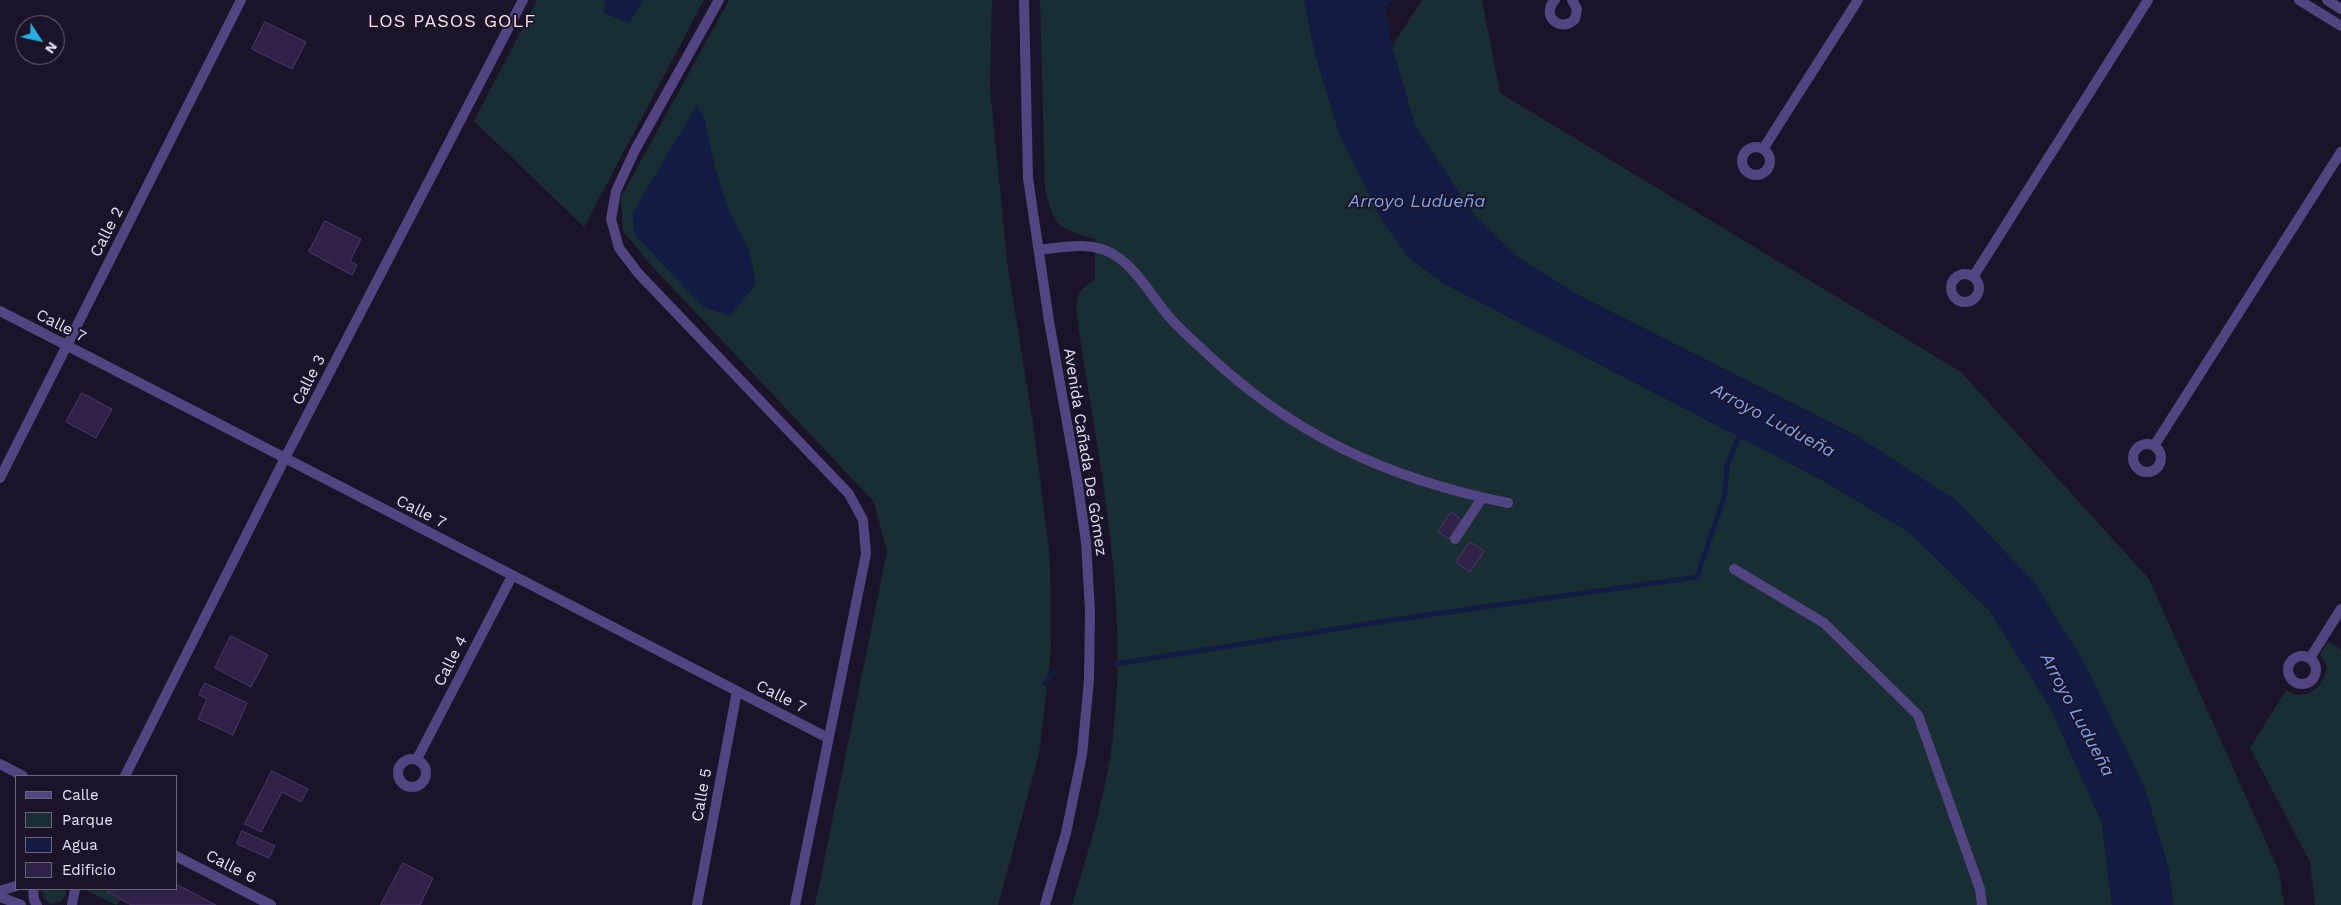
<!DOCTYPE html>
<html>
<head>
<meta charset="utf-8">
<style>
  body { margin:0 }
  #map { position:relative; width:2341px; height:905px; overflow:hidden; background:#1b1428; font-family:"Work Sans",sans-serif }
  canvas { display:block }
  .legend { position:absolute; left:15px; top:775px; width:162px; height:115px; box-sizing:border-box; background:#1b1428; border:1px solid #6d657c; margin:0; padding:6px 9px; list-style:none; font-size:15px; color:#e7dffb }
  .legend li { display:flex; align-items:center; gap:10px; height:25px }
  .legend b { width:25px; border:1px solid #6d657c }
  .north { position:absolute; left:15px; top:15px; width:50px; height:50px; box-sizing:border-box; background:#1b1428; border:1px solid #6d657c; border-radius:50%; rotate:125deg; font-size:14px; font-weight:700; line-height:20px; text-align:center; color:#e7dffb }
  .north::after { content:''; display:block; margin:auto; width:18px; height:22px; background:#23aee4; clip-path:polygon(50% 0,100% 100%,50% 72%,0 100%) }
</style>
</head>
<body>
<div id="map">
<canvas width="2341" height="905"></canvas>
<ul class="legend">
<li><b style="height:6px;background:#524581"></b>Calle</li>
<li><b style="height:14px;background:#182e32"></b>Parque</li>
<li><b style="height:14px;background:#121b43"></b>Agua</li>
<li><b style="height:14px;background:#302247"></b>Edificio</li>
</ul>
<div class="north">N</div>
</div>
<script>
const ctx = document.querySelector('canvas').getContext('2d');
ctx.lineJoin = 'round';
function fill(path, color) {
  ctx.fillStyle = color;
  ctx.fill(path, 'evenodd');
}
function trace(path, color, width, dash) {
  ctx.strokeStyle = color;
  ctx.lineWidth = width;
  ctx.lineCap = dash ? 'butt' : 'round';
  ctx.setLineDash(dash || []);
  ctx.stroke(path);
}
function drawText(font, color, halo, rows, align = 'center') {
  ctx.font = font + ' "Work Sans",sans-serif';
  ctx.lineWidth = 4;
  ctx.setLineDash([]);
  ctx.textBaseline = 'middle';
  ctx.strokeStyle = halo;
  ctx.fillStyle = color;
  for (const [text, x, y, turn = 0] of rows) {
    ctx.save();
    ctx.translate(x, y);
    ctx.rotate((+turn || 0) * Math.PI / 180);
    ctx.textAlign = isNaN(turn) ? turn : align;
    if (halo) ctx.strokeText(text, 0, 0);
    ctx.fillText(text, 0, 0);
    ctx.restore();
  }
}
const green = new Path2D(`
  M537,0H704L584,227L474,121Z
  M729,0H992L990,89L1008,269L1033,423L1050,558L1051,652L1039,754L998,905H815L887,552L874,502L651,265L623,231L621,197Z
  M1040,0H1304L1315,54L1340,136L1409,258L1443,283L1824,481L1909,532L1989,610L2050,707L2102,823L2112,905H1072C1089,850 1106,794 1113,736C1130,599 1097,453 1077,318C1075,296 1077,292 1095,279V239C1057,227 1056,229 1045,190Z
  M1422,0H1482L1500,93L1961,372L2149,579L2279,871L2284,905H2173L2169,870L2144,786L1859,437L1578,295L1519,258L1473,214L1415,126L1392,46Z
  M2328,642L2341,649V905H2315L2310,862L2250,748L2286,690C2305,703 2325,687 2327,666L2320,655Z
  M42,889H65L66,895L60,902L51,904L44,899Z
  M83,889H110L108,893L121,900L116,905Z`);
const water = new Path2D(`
  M605,0H643L629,23L604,13Z
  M1304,0H1384L1392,46L1415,126L1473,214L1519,258L1578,295L1859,437L1957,501L2034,582L2085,664L2144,786L2169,870L2173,905H2112L2102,823L2050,707L1989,610L1909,532L1824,481L1443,283L1409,258L1382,221L1340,136L1315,54Z
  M697,105L704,117L715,167L729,211L749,249L756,284L730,316L703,307L635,235L632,214Z`);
const stream = new Path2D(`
  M1381,8L1390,0
  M1116,664L1399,619L1697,577L1725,494L1727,465L1741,432
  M1045,683L1054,672`);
const building = new Path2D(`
  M265,22L306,42L292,69L252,49Z
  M325,221L361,239L350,261L357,265L352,275L309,252Z
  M82,393L112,409L96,438L66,422Z
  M1451,512L1462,520L1449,539L1438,532Z
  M1470,542L1484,551L1470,572L1456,562Z
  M231,636L268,655L251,687L215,668Z
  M205,683L247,703L233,735L198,719L207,699L199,695Z
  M272,771L308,789L301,802L282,792L261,832L245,824Z
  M242,831L275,846L269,858L237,844Z
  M403,863L433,878L420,905H381Z
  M176,884L216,905H131L108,892L110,889H176Z`);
const lane = new Path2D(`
  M1455,539L1482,498`);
const street = new Path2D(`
  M719,0L635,150L616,191L611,219L619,248L638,273L849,494L863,520L866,554L795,905
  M1024,0L1028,178L1049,321L1077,479L1086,542L1090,611L1089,680L1082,755L1066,833L1045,905
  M1555,0C1540,15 1560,34 1575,19L1577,9L1572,0
  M2299,0L2341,26
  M2327,0L2341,9
  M1742 161a14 14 0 1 1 28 0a14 14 0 1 1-28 0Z
  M1763,149L1858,0
  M1039,250C1064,247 1091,241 1113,254C1138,269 1152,298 1171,319C1180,329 1191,339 1201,348C1290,434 1388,479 1508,503
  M1951 288a14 14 0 1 1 28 0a14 14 0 1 1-28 0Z
  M1973,277L2148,0
  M0,311L828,738
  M2133 458a14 14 0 1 1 28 0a14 14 0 1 1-28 0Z
  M2154,446L2341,152
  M0,478L241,0
  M1734,569L1824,623L1918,715L1980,889L1982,905
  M2288 670a14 14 0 1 1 28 0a14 14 0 1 1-28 0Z
  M2310,658L2341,609
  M398 773a14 14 0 1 1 28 0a14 14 0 1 1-28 0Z
  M417,759L512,576
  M0,764L23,776
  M125,776L285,458L523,0
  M176,856L271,905
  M33,889L34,900L37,905
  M0,891L16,886
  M0,897L21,905
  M72,905L75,889
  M697,905L737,691`);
const streetNames = [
  ["Calle 2",107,232,-63],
  ["Calle 7",61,326,27],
  ["Calle 3",309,380,-63],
  ["Avenida Cañada De Gómez",1085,452,81],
  ["Calle 7",421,512,27],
  ["Calle 4",451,661,-63],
  ["Calle 7",781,697,27],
  ["Calle 5",702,795,-80],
  ["Calle 6",231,867,27]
];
const neighbourhoodNames = [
  ["LOS PASOS GOLF",452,22]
];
const waterNames = [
  ["Arroyo Ludueña",1417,202],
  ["Arroyo Ludueña",1773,421,28],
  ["Arroyo Ludueña",2077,715,62]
];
fill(green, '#182e32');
fill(water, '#121b43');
trace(stream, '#121b43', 5);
fill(building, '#302247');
trace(building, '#4d3770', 1);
trace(lane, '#524581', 10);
trace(street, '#524581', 10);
drawText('16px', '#e7dffb', '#1b1428', streetNames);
ctx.letterSpacing = '1px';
drawText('18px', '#fbe1ed', '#1b1428', neighbourhoodNames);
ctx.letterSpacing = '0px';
drawText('italic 18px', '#7aa4ee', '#1b1428', waterNames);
</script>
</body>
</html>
